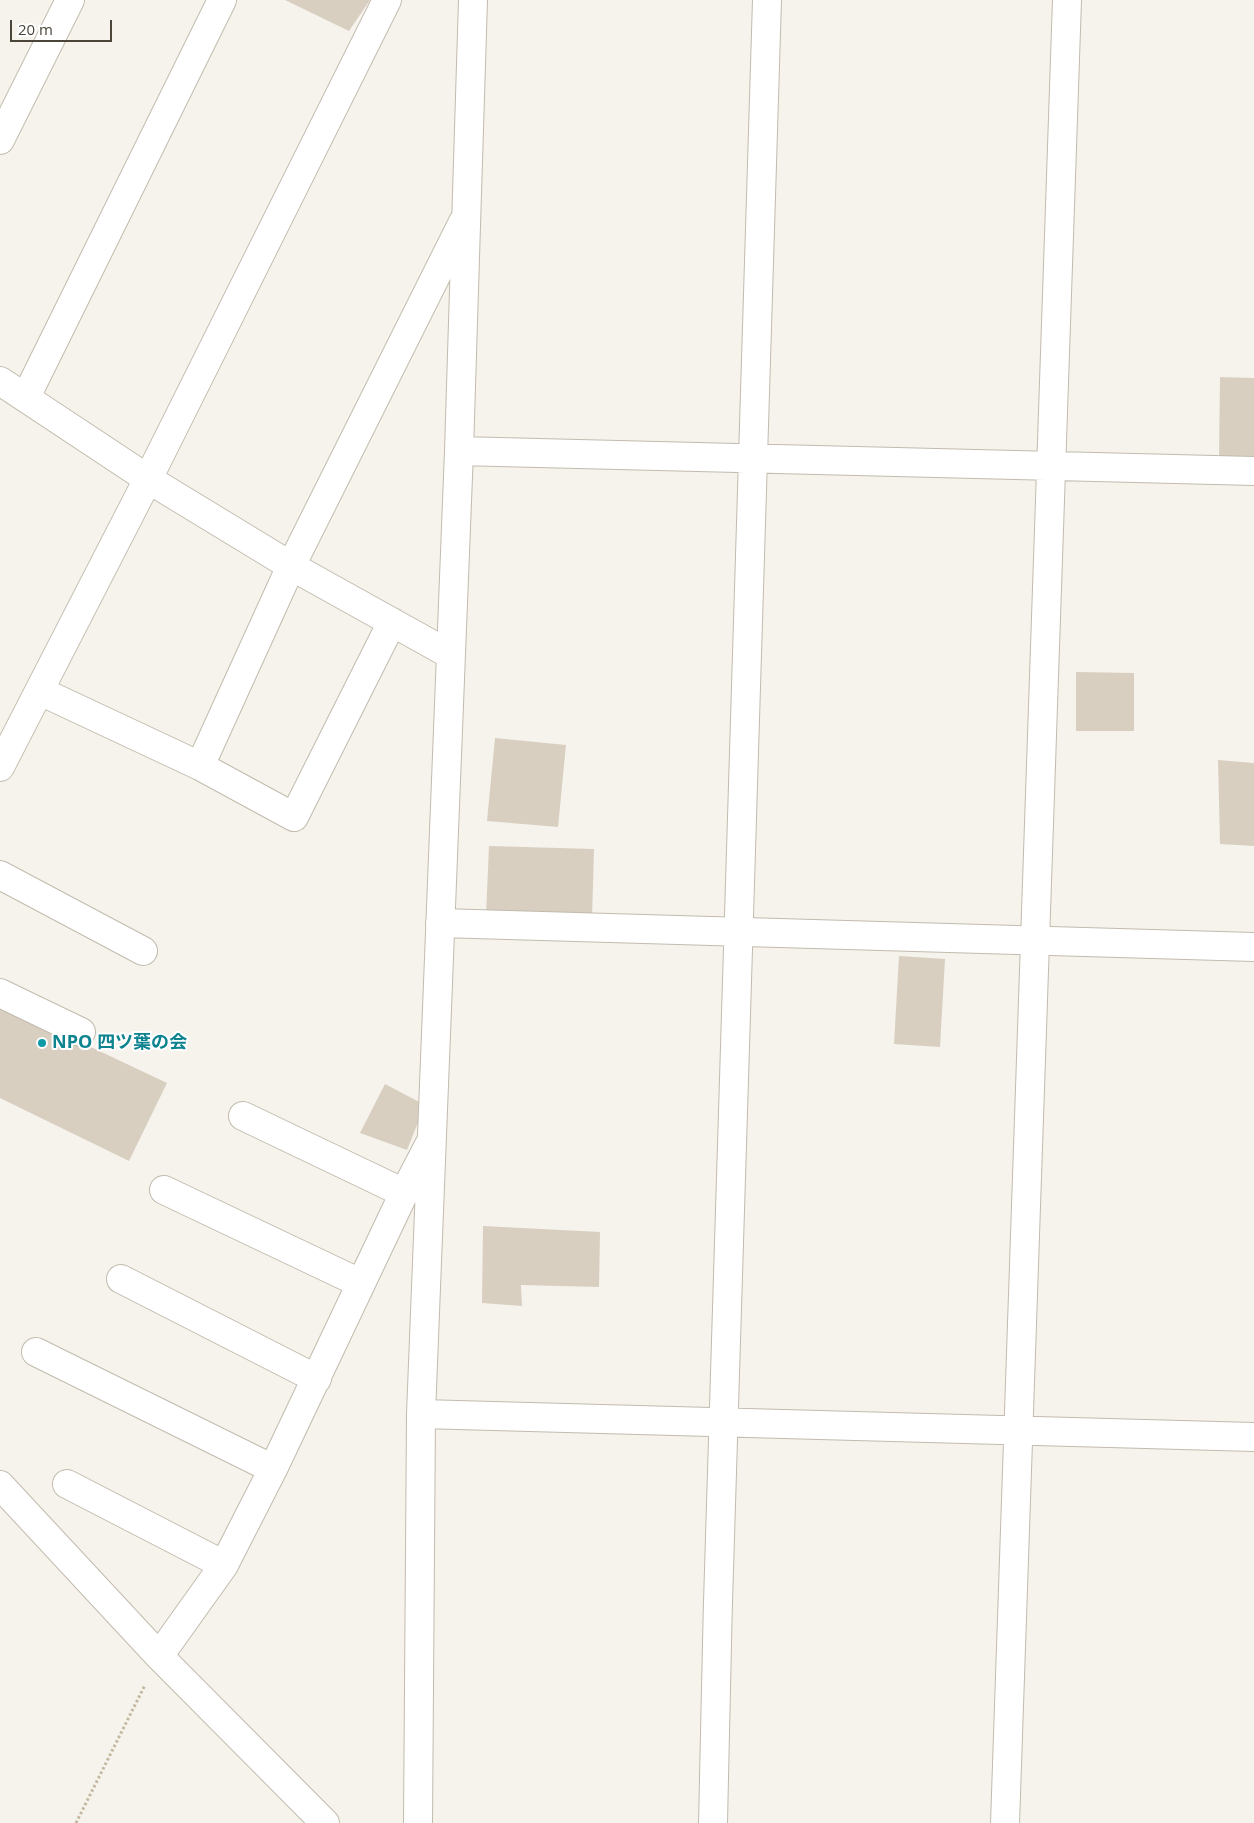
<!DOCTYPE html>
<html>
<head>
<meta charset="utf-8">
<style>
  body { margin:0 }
  #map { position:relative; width:1254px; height:1823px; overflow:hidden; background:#f6f3ec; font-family:"Open Sans",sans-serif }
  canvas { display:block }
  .scale { position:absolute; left:10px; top:20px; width:102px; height:22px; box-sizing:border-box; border:2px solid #4b4439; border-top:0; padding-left:6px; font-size:15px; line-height:18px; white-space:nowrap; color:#4b4439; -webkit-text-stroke:4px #fff; paint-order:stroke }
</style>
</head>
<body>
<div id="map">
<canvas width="1254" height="1823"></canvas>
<div class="scale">20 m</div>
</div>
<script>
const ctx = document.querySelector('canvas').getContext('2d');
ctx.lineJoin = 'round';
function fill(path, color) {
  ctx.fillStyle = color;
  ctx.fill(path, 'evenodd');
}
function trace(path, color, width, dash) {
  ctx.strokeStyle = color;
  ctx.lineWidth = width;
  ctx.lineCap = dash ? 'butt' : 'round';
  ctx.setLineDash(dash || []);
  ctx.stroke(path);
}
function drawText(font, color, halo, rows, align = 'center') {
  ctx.font = font + ' "Open Sans","Noto Sans JP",sans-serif';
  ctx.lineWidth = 4;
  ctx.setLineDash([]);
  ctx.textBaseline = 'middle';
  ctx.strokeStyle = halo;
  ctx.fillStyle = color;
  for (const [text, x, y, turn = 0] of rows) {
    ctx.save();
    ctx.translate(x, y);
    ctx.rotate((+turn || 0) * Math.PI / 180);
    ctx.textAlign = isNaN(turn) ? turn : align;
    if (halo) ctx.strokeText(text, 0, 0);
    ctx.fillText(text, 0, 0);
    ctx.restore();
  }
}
const building = new Path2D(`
  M285,0H370L349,31Z
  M1220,377L1254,378V462L1219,459Z
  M1076,672L1134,673V731H1076Z
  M495,738L566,745L558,827L487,821Z
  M1218,760L1254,763V846L1220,844Z
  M489,846L594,849L592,919L486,915Z
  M899,956L945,959L940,1047L894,1044Z
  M0,1004L167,1083L129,1161L0,1098Z
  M385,1084L425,1105L407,1150L360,1133Z
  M483,1226L600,1232L599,1287L521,1285L522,1306L482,1303Z`);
const path = new Path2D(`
  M76,1823L145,1685`);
const minor = new Path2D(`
  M0,140L70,0
  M0,381L148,479L291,566L451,655
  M26,397L222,0
  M459,451L1254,471
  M40,691L200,766L294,817L392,622
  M200,766L291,566L463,222
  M0,767L148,479L387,0
  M0,875L143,951
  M440,923L1254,947
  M0,993L81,1032
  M243,1116L404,1193
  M164,1190L360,1283
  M121,1279L317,1379
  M36,1352L273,1469
  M421,1414L1254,1437
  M67,1484L224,1565
  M0,1485L159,1656L325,1823
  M159,1656L224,1565L273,1469L404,1193L429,1145
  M418,1823L421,1414L459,451L473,0
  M713,1823C726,1215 744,607 767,0
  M1005,1823L1067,0`);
const markers = [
  [42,1043,5,"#0f9aa8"]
];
const cultureNames = [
  ["NPO 四ツ葉の会",52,1043]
];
fill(building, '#d8cfc1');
trace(minor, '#c2bbae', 30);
trace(path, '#c4b79f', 3, [2.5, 2.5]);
trace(minor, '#fff', 28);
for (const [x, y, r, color] of markers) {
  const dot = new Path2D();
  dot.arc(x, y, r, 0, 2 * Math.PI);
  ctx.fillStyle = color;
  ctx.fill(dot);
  trace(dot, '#fff', 2);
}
drawText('bold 18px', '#0d838f', '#fff', cultureNames, 'left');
</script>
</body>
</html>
